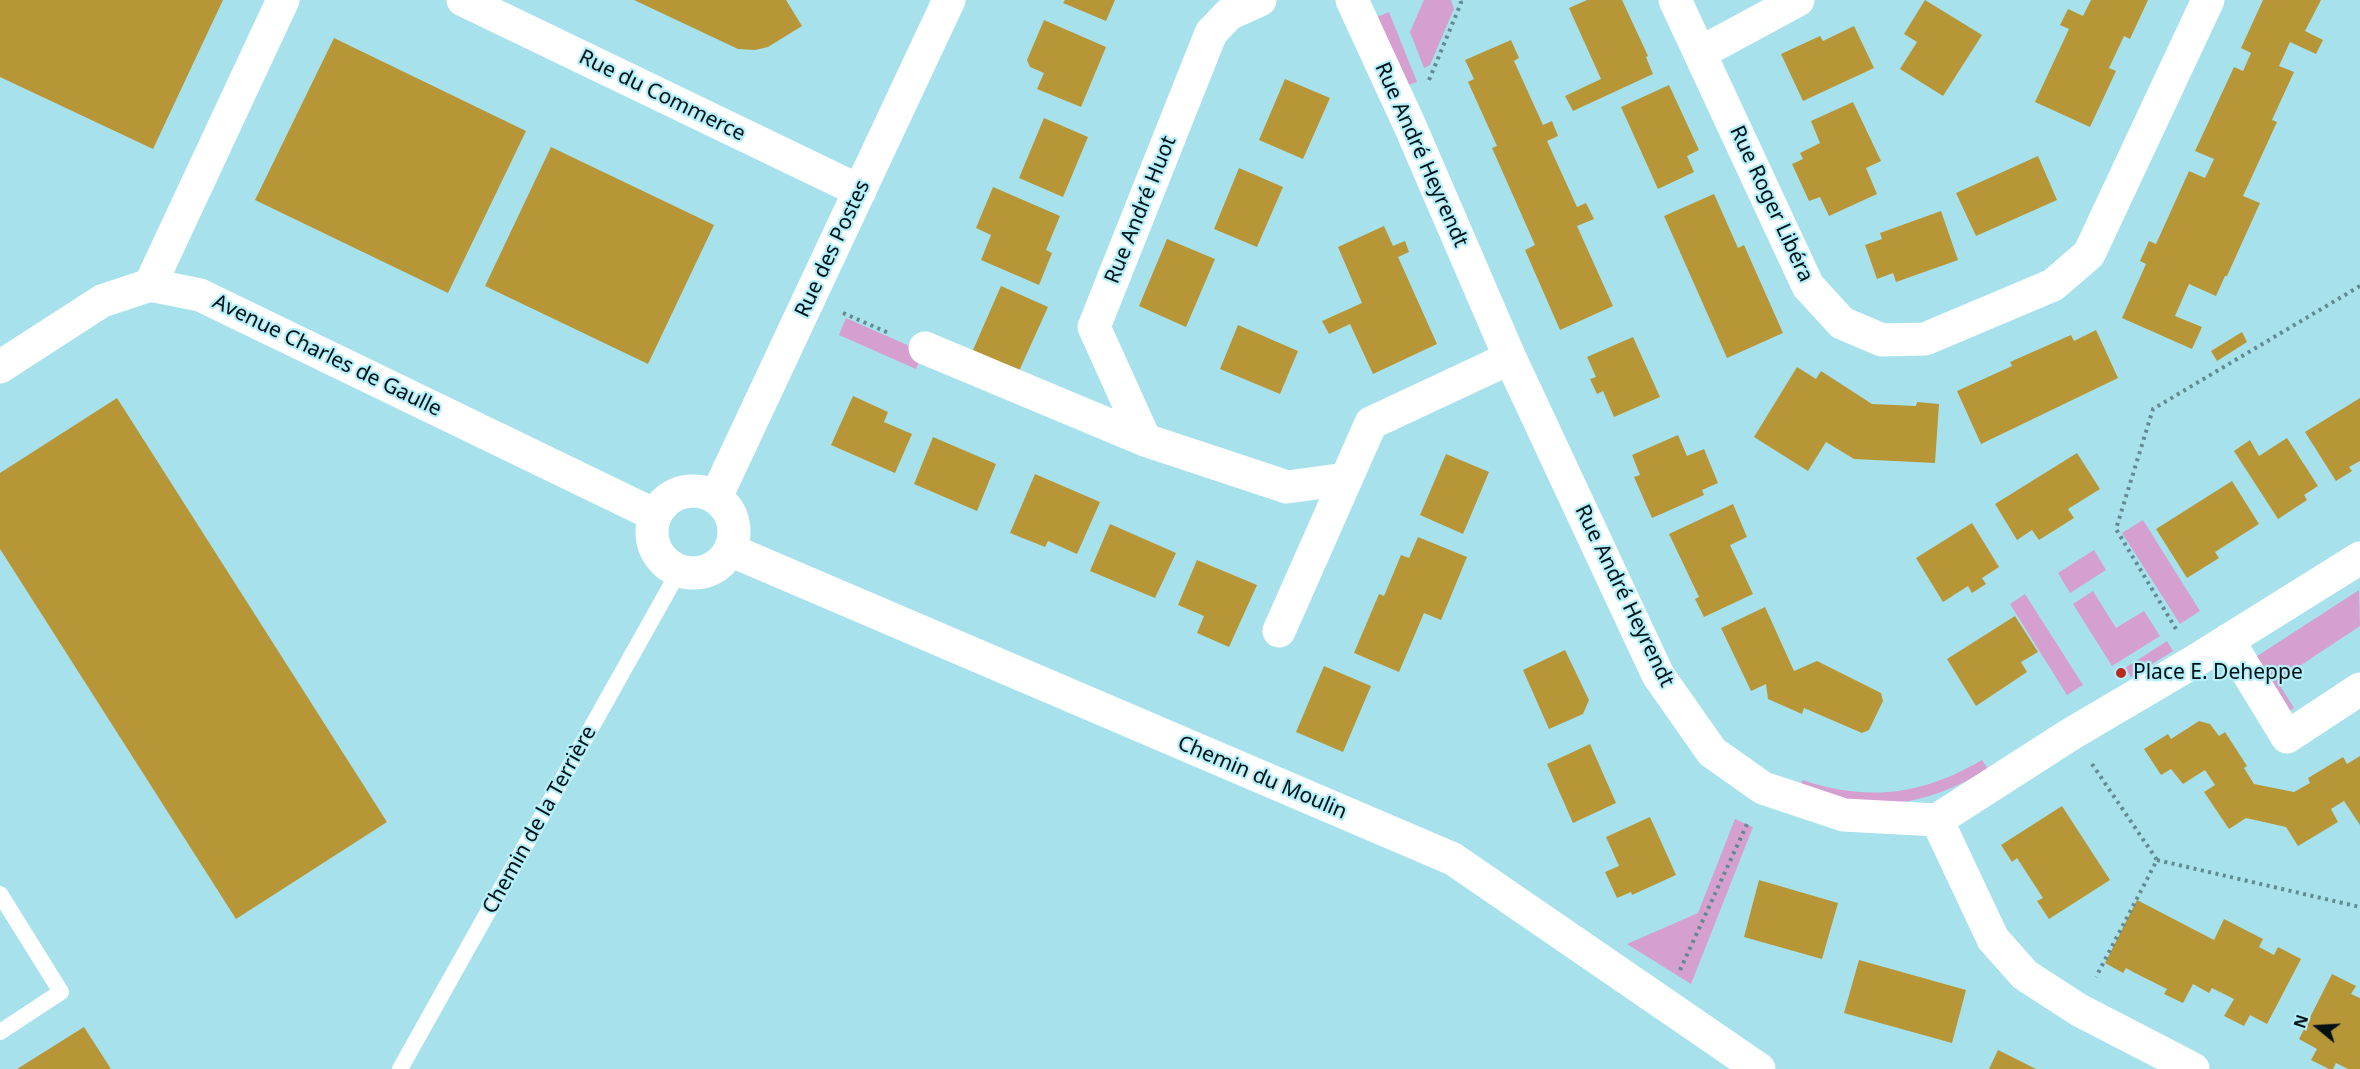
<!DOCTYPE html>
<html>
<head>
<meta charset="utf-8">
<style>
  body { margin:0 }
  #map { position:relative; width:2360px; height:1069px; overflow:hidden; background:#a7e2ec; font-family:"Noto Sans",sans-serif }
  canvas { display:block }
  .north { position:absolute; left:2288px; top:997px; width:60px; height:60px; -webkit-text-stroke:4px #b4effa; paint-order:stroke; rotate:288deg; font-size:16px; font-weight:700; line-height:24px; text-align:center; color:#001115 }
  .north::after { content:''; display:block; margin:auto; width:21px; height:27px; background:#001115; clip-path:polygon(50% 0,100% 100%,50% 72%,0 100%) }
</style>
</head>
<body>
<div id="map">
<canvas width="2360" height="1069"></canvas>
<div class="north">N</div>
</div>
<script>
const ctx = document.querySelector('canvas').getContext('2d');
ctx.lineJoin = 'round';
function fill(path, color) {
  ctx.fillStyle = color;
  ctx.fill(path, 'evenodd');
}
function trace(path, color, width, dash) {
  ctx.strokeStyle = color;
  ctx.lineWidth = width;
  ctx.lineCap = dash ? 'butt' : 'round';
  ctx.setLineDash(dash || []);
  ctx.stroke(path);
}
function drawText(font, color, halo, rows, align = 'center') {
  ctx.font = font + ' "Noto Sans",sans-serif';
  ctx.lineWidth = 4.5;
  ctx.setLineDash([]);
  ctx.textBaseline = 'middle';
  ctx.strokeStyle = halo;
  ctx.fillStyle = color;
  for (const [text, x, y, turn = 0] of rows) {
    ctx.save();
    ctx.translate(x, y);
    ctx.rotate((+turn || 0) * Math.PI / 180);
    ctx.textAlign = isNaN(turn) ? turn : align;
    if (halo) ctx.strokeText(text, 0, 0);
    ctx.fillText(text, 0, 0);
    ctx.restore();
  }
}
const green = new Path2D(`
  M1424,0H1451L1454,9L1430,65L1424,68L1410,32Z
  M1389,12L1417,82L1405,86L1377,17Z
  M846,318L923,352L916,369L839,335Z
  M2143,520L2200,611L2180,624L2122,533Z
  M2094,550L2106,570L2070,593L2058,573Z
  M2359,590L2360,626L2277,681L2294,708L2282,716L2248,662Z
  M2093,591L2116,628L2144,611L2160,636L2112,666L2073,604Z
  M2025,594L2083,685L2067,695L2010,604Z
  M2167,641L2173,651L2131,677L2125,668Z
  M1982,760L1988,769C1950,792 1905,809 1860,802C1840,800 1820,794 1801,790L1802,780C1869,802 1922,795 1982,760Z
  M1735,819L1753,827L1691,984L1627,944L1698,913Z`);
const building = new Path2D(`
  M0,0H223L153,149L0,77Z
  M634,0H786L802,26L768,47L755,50L738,49Z
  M1065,0H1115L1106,21L1063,3Z
  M1587,0H1622L1648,56L1646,57L1653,74L1573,111L1565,96L1601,79L1569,8Z
  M1925,0L1982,35L1943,96L1900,69L1917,42L1904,34Z
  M2091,0H2148L2130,39L2124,36L2109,68L2116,71L2090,127L2035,102L2069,29L2060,25L2068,9L2083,16Z
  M2263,0H2321L2305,31L2323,40L2316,54L2290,42L2279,66L2294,72L2272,120L2277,122L2243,196L2260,203L2227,276H2225L2216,296L2189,284L2175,316L2202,327L2192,349L2122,318L2146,264L2140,261L2149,241L2156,244L2189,171L2205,178L2214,159L2195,151L2234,67L2243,71L2251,53L2241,48Z
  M1044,20L1106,47L1081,107L1037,89L1044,73L1030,67L1027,60Z
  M1854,26L1874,68L1803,101L1781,54L1820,36L1823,41Z
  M334,38L526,131L448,293L255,200Z
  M1511,40L1519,58L1514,61L1543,125L1552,121L1558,136L1547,141L1577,207L1586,203L1594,219L1577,226L1613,306L1560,330L1525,250L1535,245L1492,148L1497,146L1468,82L1474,79L1465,60Z
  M1285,79L1330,98L1303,159L1259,140Z
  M1669,85L1699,150L1687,156L1694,172L1658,189L1621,107Z
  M1853,102L1881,161L1866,168L1877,194L1829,216L1820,197L1809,201L1792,164L1803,159L1800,153L1820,143L1811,121Z
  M1044,118L1088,137L1063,197L1019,178Z
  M551,147L714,225L648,364L485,286Z
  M2038,156L2057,200L1976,236L1956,193Z
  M1239,168L1283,187L1257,247L1214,229Z
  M993,187L1060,216L1046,250L1052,253L1039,285L981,260L991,235L976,228Z
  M1714,194L1738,248L1744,245L1783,333L1727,358L1664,216Z
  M1941,211L1958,260L1896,282L1893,273L1877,279L1865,245L1882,239L1880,233Z
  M1384,226L1393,246L1405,241L1409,252L1398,257L1437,344L1373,374L1350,324L1329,334L1322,321L1362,303L1338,247Z
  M1167,239L1215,259L1186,327L1139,306Z
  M1001,286L1048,307L1019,371L973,350Z
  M1238,325L1298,351L1280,394L1220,369Z
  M2096,330L2118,378L1981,444L1957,391L2012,366L2010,362L2071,335L2074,341Z
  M2242,332L2247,342L2217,361L2211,351Z
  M1633,337L1660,397L1614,417L1603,391L1597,394L1590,379L1596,377L1587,357Z
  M1797,367L1816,379L1821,371L1872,404L1916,406L1917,402L1939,404L1935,463L1854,459L1826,442L1808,471L1754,437Z
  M853,396L888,412L884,422L912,434L895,473L831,445Z
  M117,398L387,822L236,919L0,549V473Z
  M2360,398V461L2349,467L2352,471L2336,481L2305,432Z
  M1678,435L1687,456L1704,449L1718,483L1702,490L1704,495L1652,518L1634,477L1640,475L1632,455Z
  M933,437L996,464L977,511L914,484Z
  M2287,438L2318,486L2304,495L2307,500L2278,519L2234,451L2250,440L2259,456Z
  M2077,453L2100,489L2068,509L2074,518L2039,540L2032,530L2017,540L1995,504Z
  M1446,454L1489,472L1463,534L1420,515Z
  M1035,474L1100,502L1077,554L1048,541L1045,547L1010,533Z
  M2232,481L2259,524L2215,552L2219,558L2187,578L2156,529Z
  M1733,504L1747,537L1730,545L1753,594L1704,617L1695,599L1699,597L1669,534Z
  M1972,523L1999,567L1982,578L1986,584L1972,593L1968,586L1943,602L1916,558Z
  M1110,524L1176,553L1155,598L1090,571Z
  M1418,537L1467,557L1441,620L1424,613L1399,672L1354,653L1379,594L1384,596L1401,555L1409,558Z
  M1197,560L1257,585L1229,647L1197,633L1204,616L1178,605Z
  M1765,607L1794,671L1817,661L1881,693L1883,701L1869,730L1862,733L1804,708L1802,714L1768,699L1766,684L1751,691L1721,628Z
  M2015,616L2038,652L2021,662L2027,672L1976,706L1947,659Z
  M1565,650L1589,700L1583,714L1549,729L1523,670Z
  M1324,666L1371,686L1343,752L1296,732Z
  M2199,721L2210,724L2219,736L2225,732L2247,766L2244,768L2254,784L2294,792L2310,783L2308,778L2343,757L2347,764L2360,756V825L2344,801L2331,809L2338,822L2298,846L2286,827L2246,818L2229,829L2204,792L2215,785L2205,770L2183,784L2171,769L2161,775L2144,749L2168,734L2171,739Z
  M1590,744L1616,803L1573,823L1547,764Z
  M2062,806L2110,880L2049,919L2037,901L2043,898L2017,858L2012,862L2001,845Z
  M1650,817L1676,875L1632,895L1631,892L1617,898L1605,872L1619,866L1606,837Z
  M1759,880L1838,903L1822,959L1744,937Z
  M2137,900L2214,940L2224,919L2263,939L2259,947L2274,955L2278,947L2301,959L2267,1024L2250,1015L2244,1026L2224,1016L2234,999L2212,988L2209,993L2193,984L2183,1003L2164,994L2167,989L2133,972L2126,968L2123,973L2105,963Z
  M1859,960L1966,990L1952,1043L1844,1013Z
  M2332,974L2356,986L2351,994L2360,998V1069H2348L2336,1063L2333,1069H2329L2311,1060L2317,1049L2299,1039Z
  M84,1027L111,1069H17Z
  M1998,1050L2036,1069H1989Z`);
const path = new Path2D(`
  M1429,80L1461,3L1460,0
  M843,313L891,334
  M2176,629L2116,529L2153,409L2360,286
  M2092,764L2157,860L2096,977
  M2157,860L2360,907
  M1680,970L1748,822`);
const service = new Path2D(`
  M0,894L61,992L0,1032
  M400,1069L679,571`);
const minor = new Path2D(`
  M463,0L860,191
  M1352,0L1410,126L1510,358L1658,675L1712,752L1763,788L1844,815L1937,820L2071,734L2195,661L2360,558
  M1675,0L1808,286L1842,323L1882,340L1925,339L2053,285L2089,254L2208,0
  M1700,53L1798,0
  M150,285L283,0
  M925,348L1145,440L1287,487L1346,479
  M0,367L102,301L150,285L200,295L655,515
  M1145,440L1094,327L1211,33L1229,14L1260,0
  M652 532a41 41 0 1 1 82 0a41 41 0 1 1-82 0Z
  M716,497L949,0
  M730,550L1453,859L1759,1069
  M1279,631L1371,423L1510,358
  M2228,640L2287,737L2360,689
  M1937,820L1993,939L2025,975L2079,1010L2193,1069`);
const markers = [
  [2121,673,6,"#b92b1f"]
];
const streetNames = [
  ["Rue du Commerce",662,96,26],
  ["Rue André Heyrendt",1421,155,66],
  ["Rue Roger Libéra",1771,204,65],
  ["Rue André Huot",1141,210,-68],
  ["Rue des Postes",833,249,-65],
  ["Avenue Charles de Gaulle",327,356,26],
  ["Rue André Heyrendt",1624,596,64],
  ["Chemin du Moulin",1262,778,23],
  ["Chemin de la Terrière",540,820,-61]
];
const poiNames = [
  ["Place E. Deheppe",2133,673]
];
fill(green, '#d59fd0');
fill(building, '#b79638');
trace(path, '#618a91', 4, [3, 4.5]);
trace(service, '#fff', 16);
trace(minor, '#fff', 33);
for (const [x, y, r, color] of markers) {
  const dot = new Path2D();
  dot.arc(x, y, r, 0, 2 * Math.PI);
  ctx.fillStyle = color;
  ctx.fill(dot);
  trace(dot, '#b4effa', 2);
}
drawText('21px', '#001115', '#b4effa', streetNames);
drawText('21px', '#001115', '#b4effa', poiNames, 'left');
</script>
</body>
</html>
